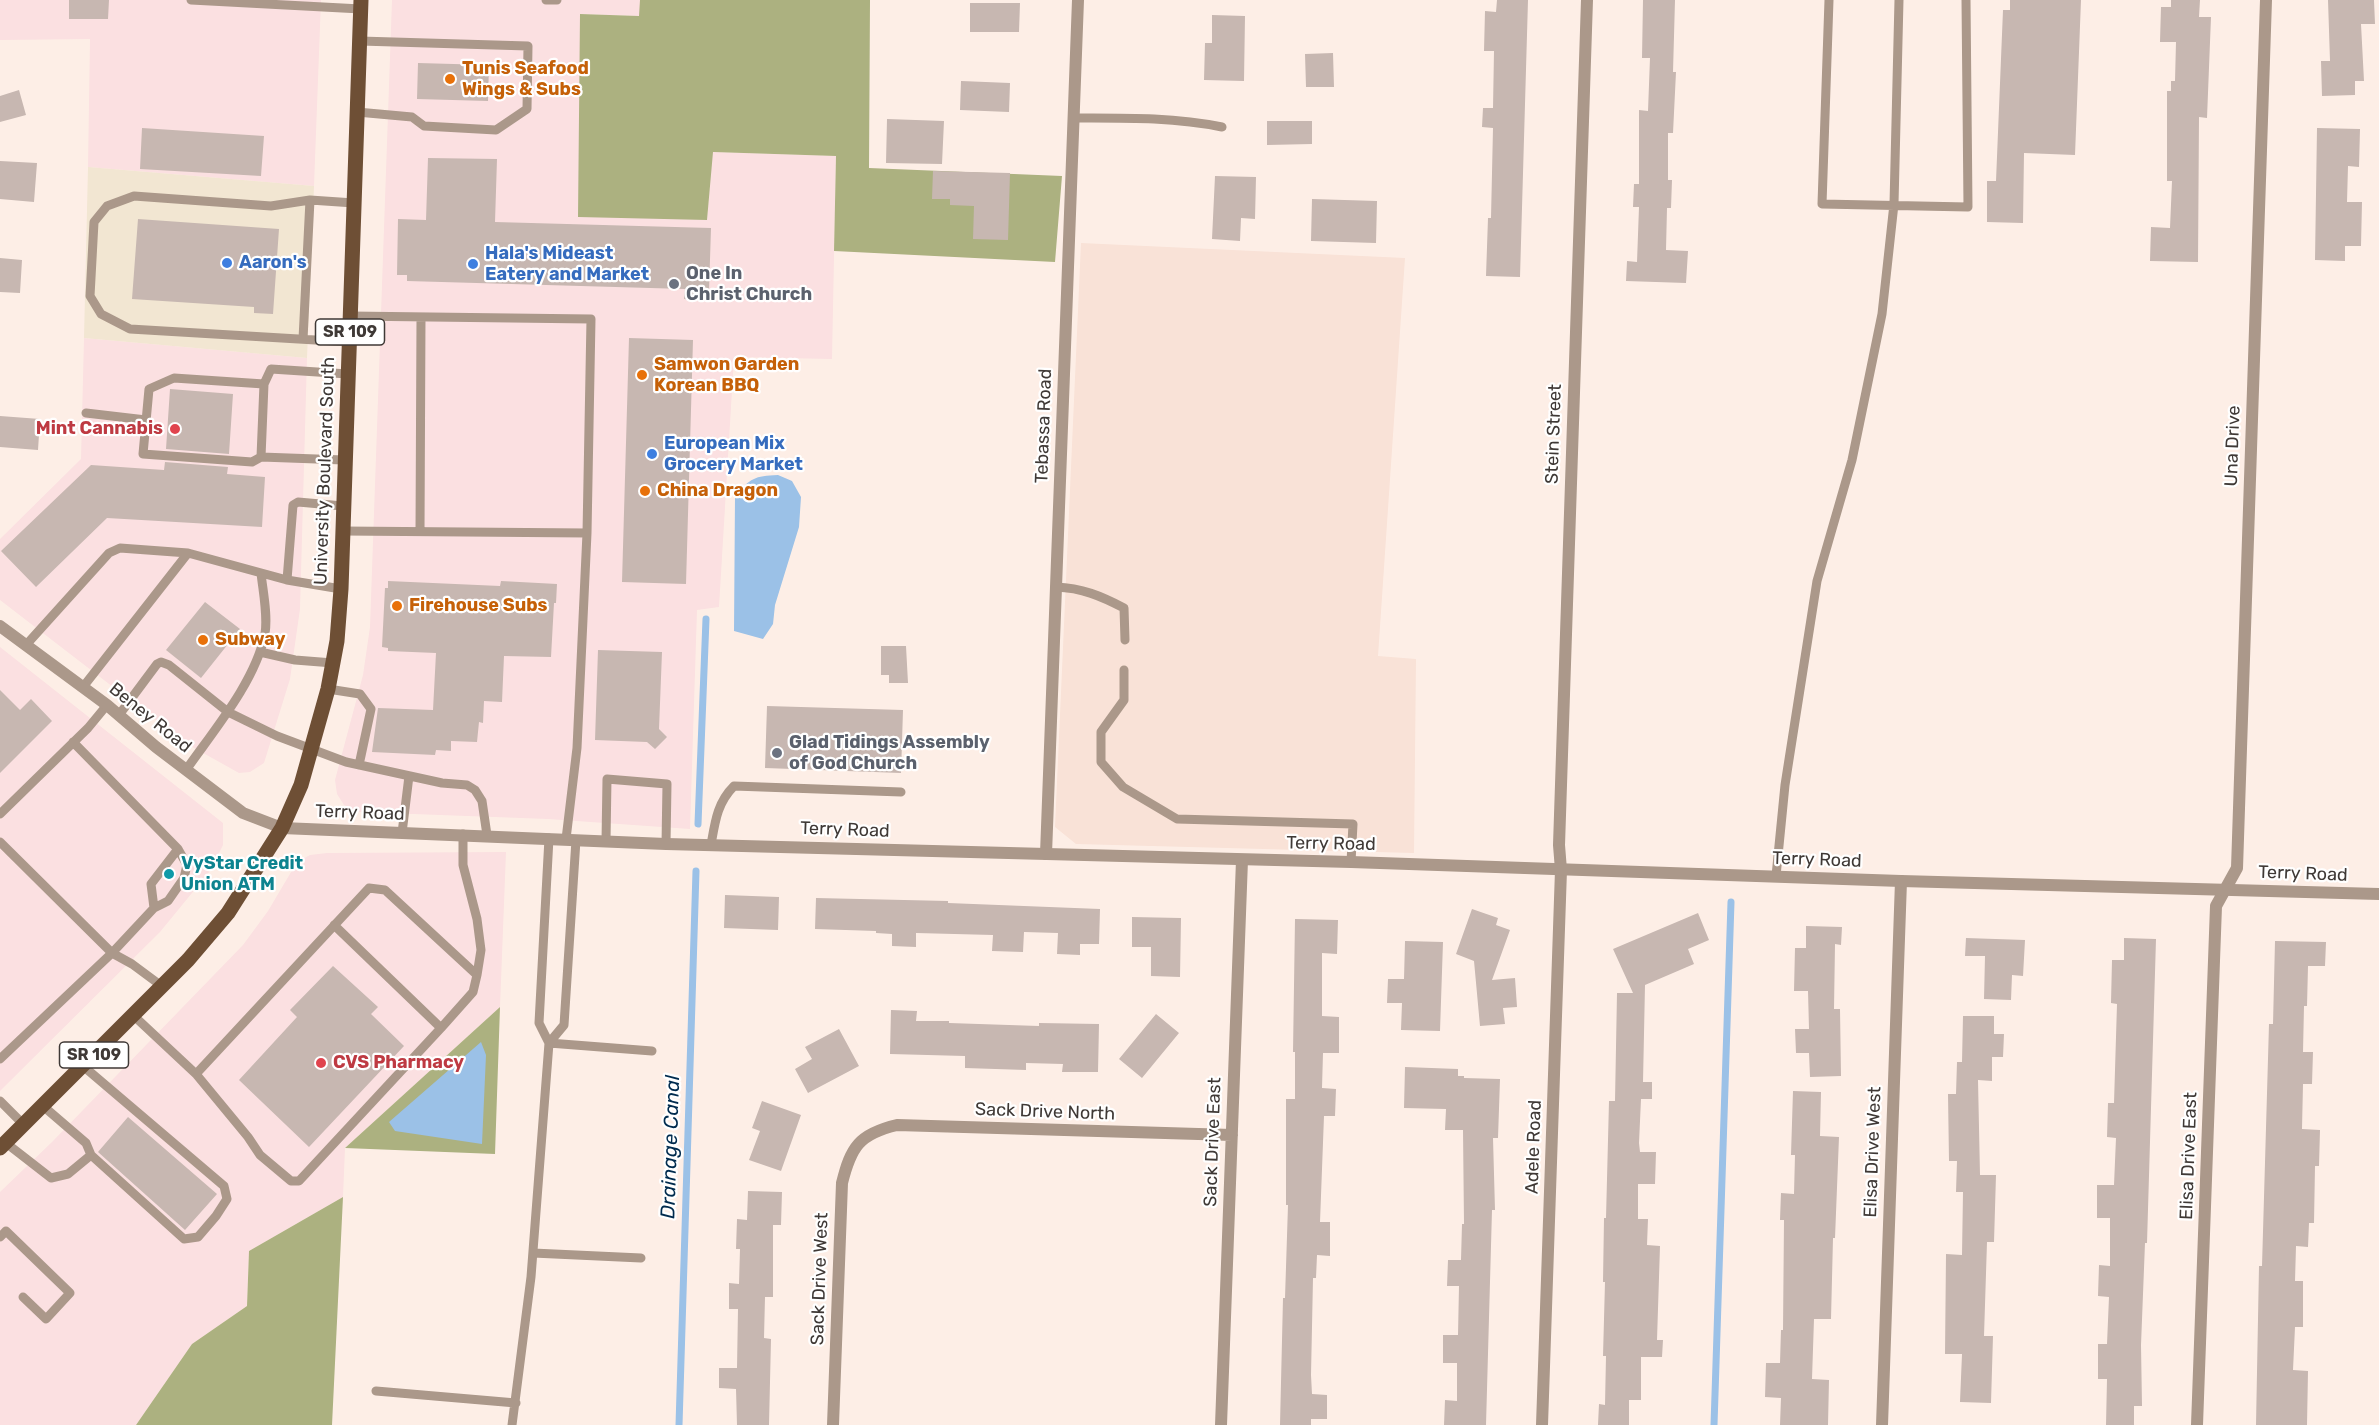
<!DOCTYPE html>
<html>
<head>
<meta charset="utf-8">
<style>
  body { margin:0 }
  canvas { display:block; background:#fdeee6 }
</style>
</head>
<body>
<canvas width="2379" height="1425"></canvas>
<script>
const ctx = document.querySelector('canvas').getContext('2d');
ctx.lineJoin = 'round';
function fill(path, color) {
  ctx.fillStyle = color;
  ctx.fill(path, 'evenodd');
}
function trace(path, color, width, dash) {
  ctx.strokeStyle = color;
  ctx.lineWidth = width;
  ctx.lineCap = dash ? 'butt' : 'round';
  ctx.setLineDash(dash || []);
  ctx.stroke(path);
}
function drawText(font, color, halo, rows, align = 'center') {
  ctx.font = font + ' Rubik,sans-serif';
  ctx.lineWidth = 4.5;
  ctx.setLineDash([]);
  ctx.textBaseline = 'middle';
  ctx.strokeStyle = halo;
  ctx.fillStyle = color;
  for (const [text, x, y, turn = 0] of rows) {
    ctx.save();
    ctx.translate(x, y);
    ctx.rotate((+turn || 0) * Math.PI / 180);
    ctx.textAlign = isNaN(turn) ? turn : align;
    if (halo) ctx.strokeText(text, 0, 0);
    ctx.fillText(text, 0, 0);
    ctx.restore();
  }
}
const commercial = new Path2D(`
  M0,0H321L314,186L88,167L90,39L0,40Z
  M392,0H640V16L580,14L707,220L712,152L836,156L832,359L734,357L719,607L697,610L690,829L548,819L359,812L344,805L337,794L335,780L363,675L370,627Z
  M84,338L307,358L300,609L290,679L264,763L250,772L239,773L187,744L0,600V539L81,459Z
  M0,647L223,823V845L210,871L160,932L0,1091Z
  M506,852L500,1007L345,1148L343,1197L249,1251L247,1306L192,1344L136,1425H0V1192L52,1142L243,945L268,911L297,862L310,855L327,853Z`);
const industrial = new Path2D(`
  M88,167L314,186L307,358L84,338Z`);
const built = new Path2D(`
  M1081,243L1405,258L1378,656L1416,659L1414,853L1076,844L1055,827Z`);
const forest = new Path2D(`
  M640,0H870L869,168L1062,176L1055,262L834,251L836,156L713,152L707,220L578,217L580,14L639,16Z
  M500,1007L495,1154L345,1148Z
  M343,1197L332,1425H136L192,1344L247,1306L249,1251Z`);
const water = new Path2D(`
  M778,475L792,481L801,497L799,527L775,605L773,624L763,639L734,631L735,496C751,478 754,476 778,475Z
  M481,1042L486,1055L482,1144L395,1131L389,1122Z`);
const stream = new Path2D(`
  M698,824L706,619
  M679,1425L696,871
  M1714,1425L1731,902`);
const building = new Path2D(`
  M69,0H109L108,19H69Z
  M1497,0H1528L1520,277L1486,276L1488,218H1491L1493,128L1482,127L1483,108H1493L1494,51H1484L1485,11L1496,12Z
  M1643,0H1675L1673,72H1676L1673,133H1668V180H1672L1671,208H1667L1666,250L1688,251L1686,283L1626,281L1627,261L1637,262L1639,207H1633L1634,184H1639V110L1648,111L1650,58H1642Z
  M2010,0H2081L2075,155L2024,153L2023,223L1987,222V181H1996L2003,10H2010Z
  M2171,0H2200L2199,17H2211L2207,118L2199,117L2198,262L2150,261L2151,227L2170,228L2172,181H2167V91H2171V81H2175L2176,42H2160L2161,7H2171Z
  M2328,0H2374L2375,24H2361L2364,81H2355V95L2322,96L2321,61H2330Z
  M970,3H1020L1019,32H970Z
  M1212,15L1245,16L1244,81L1204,80L1205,43H1212Z
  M1333,53L1334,87H1306L1305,54Z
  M418,63L489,65L488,101L417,99Z
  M961,81L1010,83L1009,112L960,110Z
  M19,90L26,115L0,122V96Z
  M887,119L944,121L942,164L886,163Z
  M1267,121H1312V144L1267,145Z
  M142,128L264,136L261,176L140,169Z
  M2317,128L2360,129L2359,167L2348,166L2347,202H2362L2361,246H2345V261L2315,260Z
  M428,158L497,159L495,222L711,228L709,291L696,300L684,299L685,289L407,281V275H397L398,219L426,220Z
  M0,161L37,163L34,202L0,199Z
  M933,171L1010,173L1008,240L973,239L974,206L950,205V199H932Z
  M1215,176L1256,177L1255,219L1241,218L1240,241L1212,239Z
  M1312,199L1377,201L1376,243L1311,241Z
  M138,219L279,229L273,314L254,313V307L132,299Z
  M0,258L22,260L20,293L0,292Z
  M629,338L693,340L686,584L622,582Z
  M170,389L233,394L229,454L166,449Z
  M0,416L40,419L38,450L0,447Z
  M165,462L228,467L227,474L265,477L262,527L107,518L36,587L1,551L91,465L164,470Z
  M388,581L500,586L501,581L557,584L556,603H554L551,657L504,656L502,702L484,701L483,723L479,722L477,742L451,741V751L436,750L435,755L372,752L378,708L433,710L436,653L388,651V648L382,647L385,588H388Z
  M205,602L240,629L201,678L166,650Z
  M881,646H906L908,683H889V675H881Z
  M598,650L662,652L659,729L667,737L655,749L647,742L595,740Z
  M0,690L20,710L31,699L52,721L0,773Z
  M767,706L903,710L901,773L765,768Z
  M725,895L779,897L778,930L724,928Z
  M816,898L948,901V903L1100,909L1099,944H1080V955L1057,954L1058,933L1024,932L1023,952L992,951L993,935L916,933V947L892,946V934L876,933V931L815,929Z
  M1472,909L1498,918L1496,925L1510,930L1492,980L1515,978L1517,1007L1503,1008L1505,1024L1480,1026L1474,961L1456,954Z
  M1698,913L1709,940L1688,949L1694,964L1645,985L1643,1082H1652V1099H1641L1639,1143L1640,1152H1656L1655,1184H1638V1219H1648L1647,1245L1660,1246L1657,1340H1663L1662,1357H1641V1400H1629V1425H1598L1599,1404L1605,1405L1606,1356H1603L1605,1282H1603L1604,1218H1606L1609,1101H1615L1617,993H1633L1613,949Z
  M1132,917L1181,918L1180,977L1151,976V947H1132Z
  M1295,919L1338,920L1337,954L1322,953V1016L1339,1017V1053H1323L1322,1088L1336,1089L1335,1116H1324L1320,1222H1330V1256L1317,1255L1316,1278H1313L1311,1375L1312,1394L1327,1395V1419H1311V1425H1280L1283,1298H1285L1288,1205H1286V1099H1295V1052H1293Z
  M1806,926L1842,927L1841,945L1835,944L1834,1009H1840L1841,1076L1810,1077L1809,1053H1796L1795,1029H1809L1808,991H1794L1795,948H1806Z
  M1966,938L2025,940L2023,976L2012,975L2011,1000L1984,999L1985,956H1965Z
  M2124,938L2156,939L2147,1243H2145L2141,1345L2142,1406H2134V1425H2106L2107,1379H2098V1344H2107L2109,1297L2098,1296L2099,1265L2110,1266V1218H2097V1185H2114L2116,1138L2107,1137L2108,1103H2114L2117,1004L2111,1003L2112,960H2124Z
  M1405,941L1443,942L1440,1031L1401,1030L1402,1003H1387L1388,979H1404Z
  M2275,941L2326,942L2325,966H2308L2307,1006H2304L2303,1052H2313L2312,1084H2303L2302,1129L2320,1130L2319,1166H2315L2314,1223H2309L2308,1247L2296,1246L2295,1281H2303V1327H2295L2293,1370L2308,1371L2307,1425H2256L2259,1266H2262L2269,1024H2273Z
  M333,966L378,1007L371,1014L404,1046L309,1147L239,1080L297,1017L290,1010Z
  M891,1010L917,1011L916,1021H949V1023L1039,1026V1023L1099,1024L1098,1072H1062L1063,1064L1026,1063V1070L965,1068V1056L890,1054Z
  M1156,1014L1179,1033L1142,1078L1119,1059Z
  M1963,1016H1994V1034H2004L2003,1057H1992V1081L1978,1080L1980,1175H1996L1994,1242H1987L1984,1336H1993L1991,1403L1960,1402L1962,1354H1945L1946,1254L1962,1255L1963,1192H1956L1957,1161H1949L1948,1094H1956L1957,1062H1962Z
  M839,1029L859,1066L808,1093L795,1069L812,1059L805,1047Z
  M1405,1067L1458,1069V1076H1464V1078L1500,1079L1498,1138H1493L1495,1210H1492L1486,1425H1444L1445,1400L1457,1401V1363H1443V1335H1458L1459,1286H1447L1448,1260H1461L1462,1224H1464L1463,1130H1445L1446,1109L1404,1108Z
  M1793,1091L1821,1092L1820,1136L1839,1137L1835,1238H1833L1831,1319H1814L1812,1379L1829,1380L1828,1425H1780L1781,1398L1765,1397L1766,1363H1780L1781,1330H1783L1784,1220H1780L1781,1193L1794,1194L1795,1155H1791Z
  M762,1101L801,1115L781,1171L749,1160L760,1131L752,1128Z
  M128,1117L217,1194L185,1230L98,1152Z
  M748,1191L782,1192L781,1225H773V1297H765L764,1338L771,1339L769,1425H737L736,1389L719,1388V1368H737L738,1309H729V1283L739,1284L740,1249H736L737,1219L747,1220Z`);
const service = new Path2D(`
  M191,0L361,9
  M546,0H557
  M1829,0L1822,204L1968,207L1966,0
  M357,112L412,117L424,126L496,130L527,109L528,46L360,41
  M1074,118C1123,118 1173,117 1222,127
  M350,316L591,319L587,533L577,748L566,839
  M303,339L310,200
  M349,342L130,329L101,314L90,296L94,222L107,206L134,196L271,206L310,200L354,203
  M264,384L174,378L149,389L143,454L252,462L261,457L344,460
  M86,413L146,420
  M261,457L264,384L271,369L348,374
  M343,531L587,533
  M420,531L421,318
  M1056,587C1082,588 1101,596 1124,608L1125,640
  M341,589L287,580L293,505L298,502L343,506
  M26,645L109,553L120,548L188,553L287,580
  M260,652L295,660L333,663
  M1124,670V700L1101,732V762L1123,787L1177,819L1353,824L1351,862
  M83,687L188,553
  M328,689L360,694L371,709L359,765
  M119,715L157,664L161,662L169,665L228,712L277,736L346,762L442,783L467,785L475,790L482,801L487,835
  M186,770C214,730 255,682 265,634C268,615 263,592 261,573
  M0,814L88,728L107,705
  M402,833L409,776
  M549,838L539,1023L549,1043L564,1025L576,840
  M606,841L607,779L667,784L666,844
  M0,842L112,953L132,964L163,987
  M711,845C715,822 717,803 734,786L901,792
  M1776,876L1785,785L1817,581L1852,460L1882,314L1894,204L1899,0
  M154,908L151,884L178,849
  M334,925L441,1028L473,992L477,975
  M134,1016L196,1074L369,888L385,890L477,975L481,950L477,919L463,865V834
  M0,1059L112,953L154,908L168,901L184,878L187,865L178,849L73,742
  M196,1074L248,1137L260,1155L291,1181H299L441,1028
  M0,1101L24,1125
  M43,1106L86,1143L91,1155L184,1239L198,1237L216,1216L227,1199L224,1186L83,1066
  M6,1143L51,1178L68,1174L91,1155
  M0,1237L6,1231L70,1293L46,1319L23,1297
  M533,1253L641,1258
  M376,1391L516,1403
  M512,1425L531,1277L549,1043L652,1051`);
const minor = new Path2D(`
  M0,626L107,705L156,747L243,813L282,828
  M1046,854L1078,0
  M833,1425L842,1183C851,1147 859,1134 897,1125L1232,1135
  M1221,1425L1242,860
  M1542,1425L1561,870L1559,845L1587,0
  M1882,1425L1901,881
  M2197,1425L2216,906L2237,868L2266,0`);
const tertiary = new Path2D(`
  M282,828L666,844L1351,862L1901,881L2379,894`);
const primary = new Path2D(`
  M0,1148L188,960L228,913L282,828L301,785L328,689L337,641L341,589L361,0`);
const markers = [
  [450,79,6,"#e8710a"],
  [227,263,6,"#3f7fe0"],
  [473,264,6,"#3f7fe0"],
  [674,284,6,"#6b7280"],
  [642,375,6,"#e8710a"],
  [175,429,6,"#e0444e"],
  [652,454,6,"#3f7fe0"],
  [645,491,6,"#e8710a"],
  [397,606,6,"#e8710a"],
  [203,640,6,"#e8710a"],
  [777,753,6,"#6b7280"],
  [169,874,6,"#0f9aa8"],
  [321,1063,6,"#e0444e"]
];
const shields = [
  [350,332,69],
  [94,1055,69]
];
const shieldNames = [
  ["SR 109",350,332],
  ["SR 109",94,1055]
];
const foodNames = [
  ["Tunis Seafood",462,69],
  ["Wings & Subs",462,90],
  ["Samwon Garden",654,365],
  ["Korean BBQ",654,386],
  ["China Dragon",657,491],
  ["Firehouse Subs",409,606],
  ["Subway",215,640]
];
const shopNames = [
  ["Hala's Mideast",485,254],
  ["Eatery and Market",485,275],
  ["Aaron's",239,263],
  ["European Mix",664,444],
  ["Grocery Market",664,465]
];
const worshipNames = [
  ["One In",686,274],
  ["Christ Church",686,295],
  ["Glad Tidings Assembly",789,743],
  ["of God Church",789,764]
];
const streetNames = [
  ["Tebassa Road",1044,426,-88],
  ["Stein Street",1554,434,-88],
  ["Una Drive",2233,446,-88],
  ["University Boulevard South",325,471,-88],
  ["Beney Road",150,718,39],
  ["Terry Road",360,813,2],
  ["Terry Road",845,830,2],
  ["Terry Road",1331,844,1],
  ["Terry Road",1817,860,2],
  ["Terry Road",2303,874,2],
  ["Sack Drive North",1045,1112,2],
  ["Sack Drive East",1213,1142,-88],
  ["Adele Road",1534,1147,-88],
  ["Elisa Drive West",1873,1152,-88],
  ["Elisa Drive East",2189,1156,-88],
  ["Sack Drive West",820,1279,-88]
];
const healthNames = [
  ["Mint Cannabis",163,429],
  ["CVS Pharmacy",333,1063,"left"]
];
const cultureNames = [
  ["VyStar Credit",181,864],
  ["Union ATM",181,885]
];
const waterNames = [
  ["Drainage Canal",671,1147,-88]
];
fill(commercial, '#fbe0e1');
fill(industrial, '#f2e6d2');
fill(built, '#f9e2d7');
fill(forest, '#acb180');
fill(water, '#9bc1e7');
trace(stream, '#9bc1e7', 7);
fill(building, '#c7b7b1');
trace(service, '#ab988a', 9);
trace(minor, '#ab988a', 12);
trace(tertiary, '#ab988a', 12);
trace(primary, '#6e4f35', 15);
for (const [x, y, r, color] of markers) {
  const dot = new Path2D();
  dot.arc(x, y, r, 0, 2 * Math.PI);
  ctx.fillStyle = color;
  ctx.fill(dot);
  trace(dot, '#fff', 2);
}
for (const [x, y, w] of shields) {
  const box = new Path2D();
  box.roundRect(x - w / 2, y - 13, w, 26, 4.5);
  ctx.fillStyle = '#fff';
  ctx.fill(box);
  trace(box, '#3f3936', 1.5);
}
drawText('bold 16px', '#3f3936', null, shieldNames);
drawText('bold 18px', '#c56008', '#fff', foodNames, 'left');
drawText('bold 18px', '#366cbe', '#fff', shopNames, 'left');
drawText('bold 18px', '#5b616d', '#fff', worshipNames, 'left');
drawText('18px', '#3f3936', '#fff', streetNames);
drawText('bold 18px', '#be3a42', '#fff', healthNames, 'right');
drawText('bold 18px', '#0d838f', '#fff', cultureNames, 'left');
drawText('italic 20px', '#002b4e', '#fff', waterNames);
</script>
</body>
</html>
